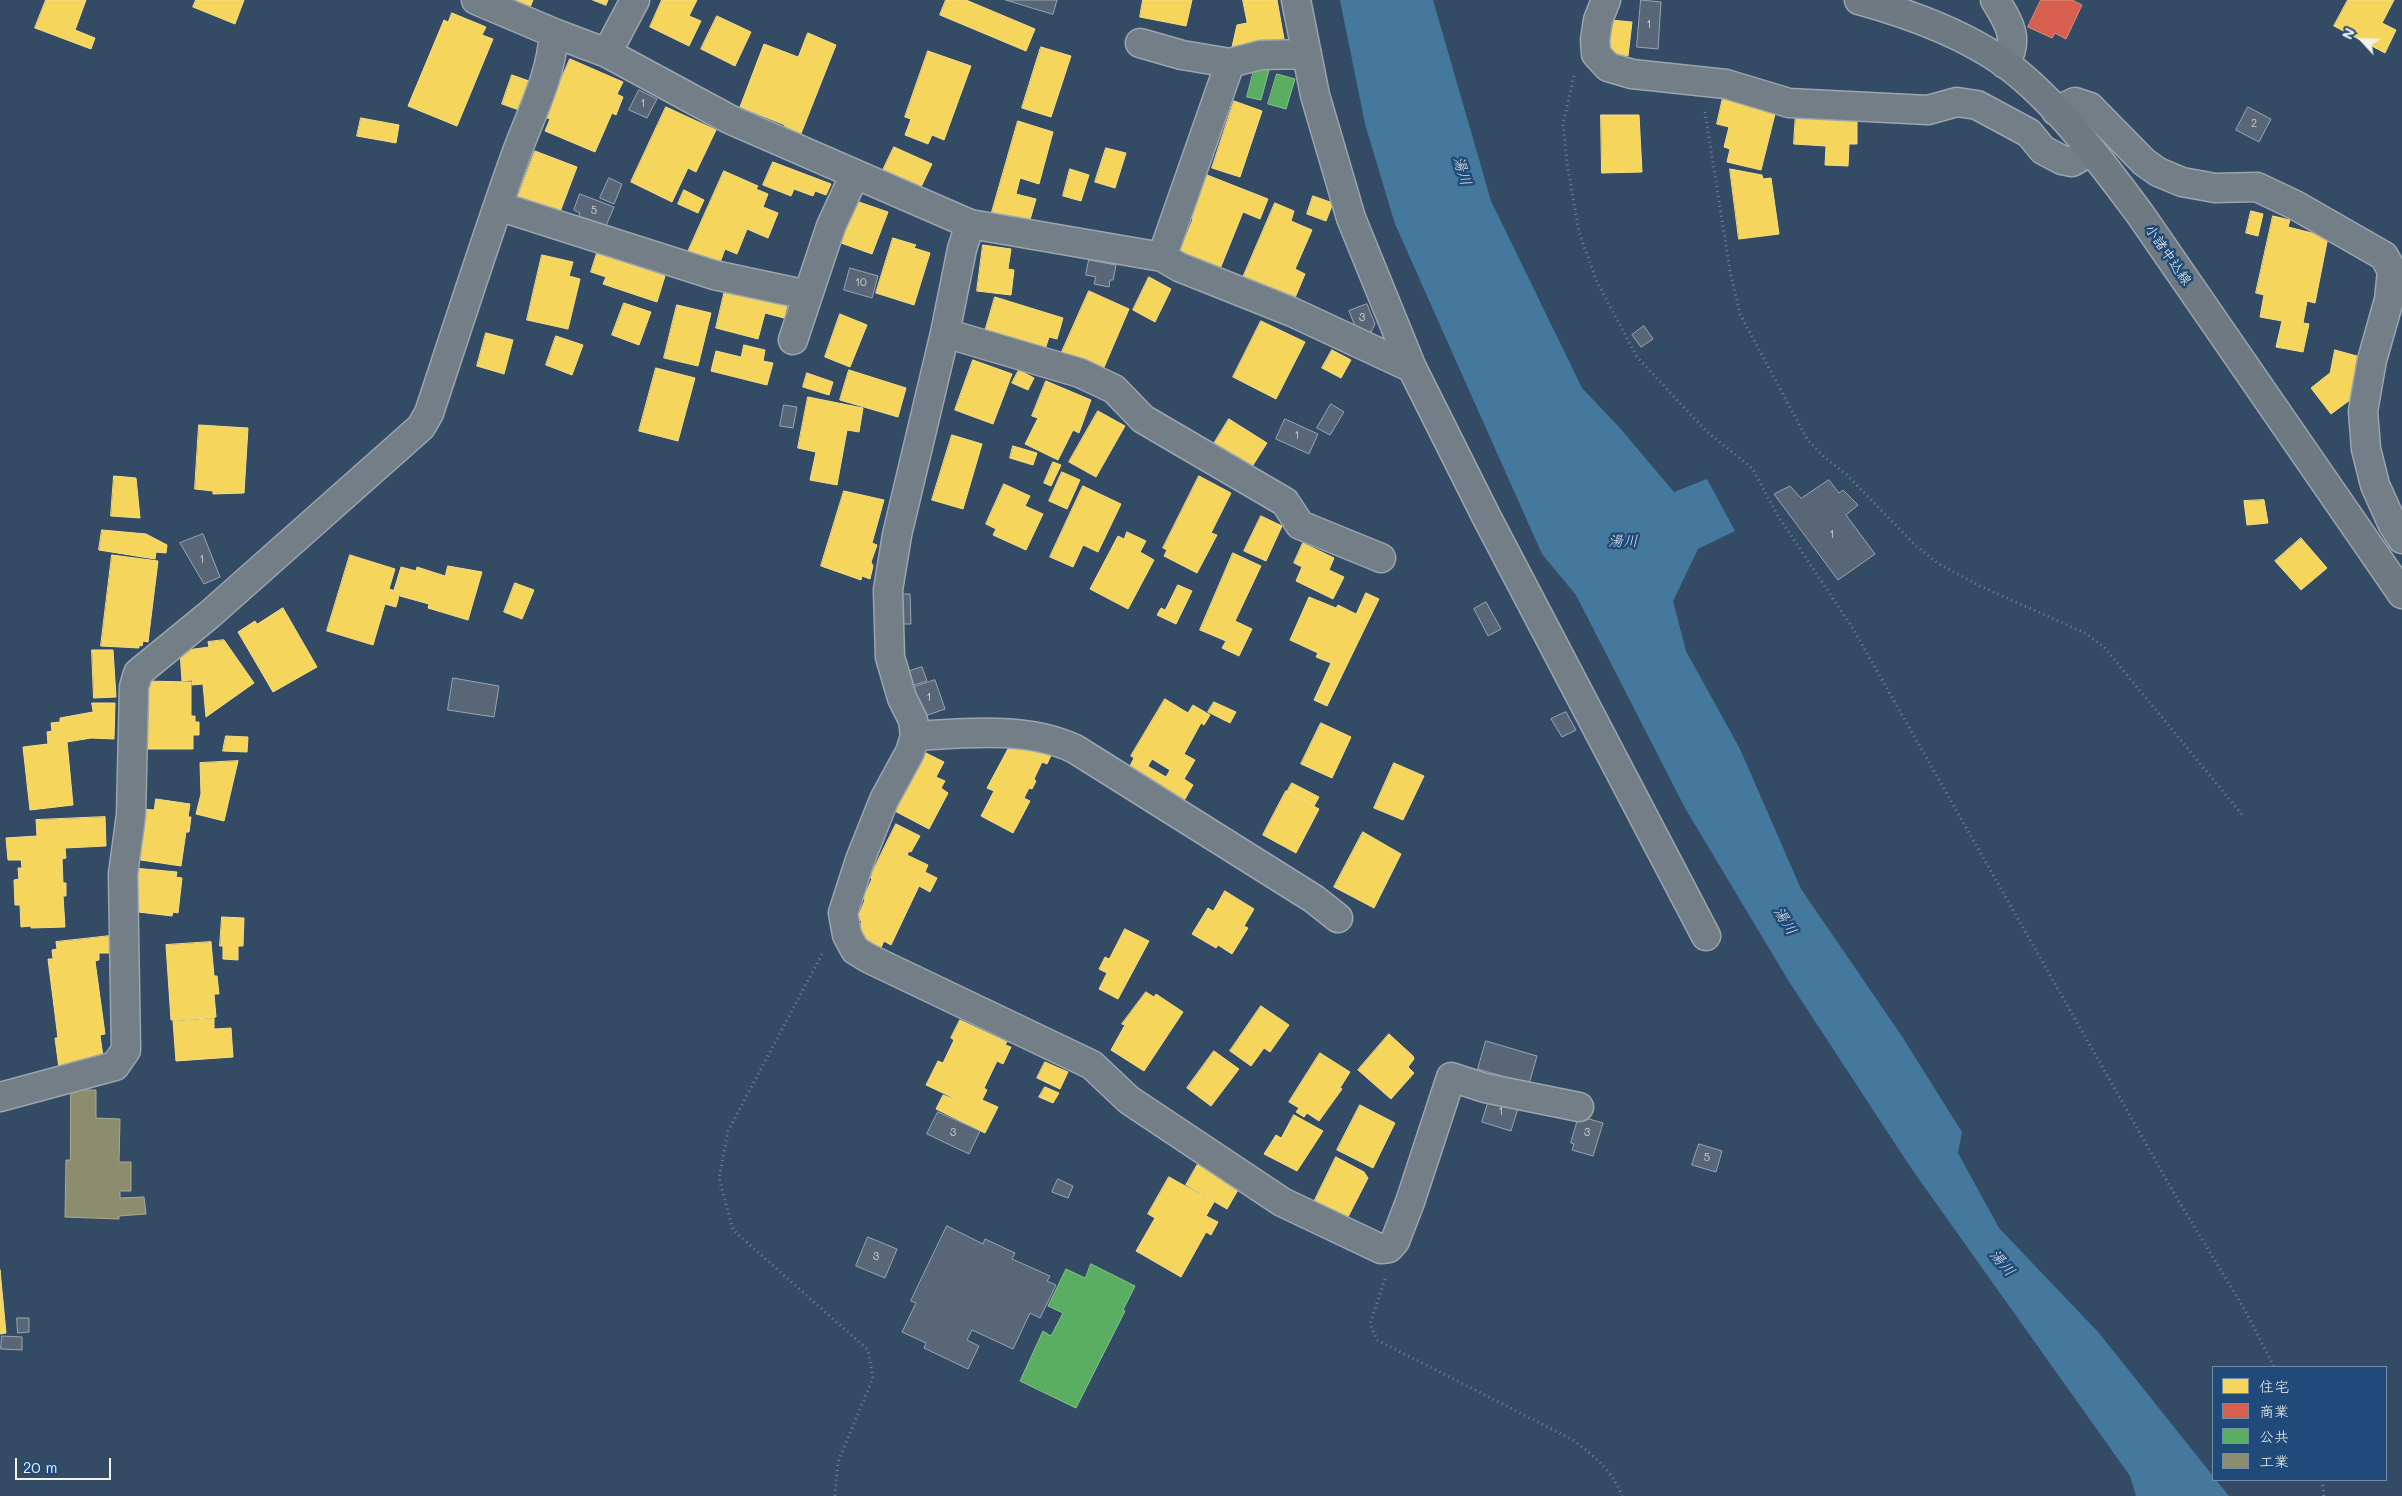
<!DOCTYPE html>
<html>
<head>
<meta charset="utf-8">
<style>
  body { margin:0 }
  #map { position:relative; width:2402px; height:1496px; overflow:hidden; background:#344b65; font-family:Mali,"Klee One",sans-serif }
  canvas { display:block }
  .legend { position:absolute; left:2212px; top:1366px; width:175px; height:115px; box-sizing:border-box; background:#1f4a7a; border:1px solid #748da6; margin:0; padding:6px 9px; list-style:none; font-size:15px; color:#f4f1e8 }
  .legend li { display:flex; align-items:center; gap:10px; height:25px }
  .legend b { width:25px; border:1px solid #748da6 }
  .north { position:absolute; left:2337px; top:15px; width:50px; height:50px; -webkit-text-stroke:4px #1f4a7a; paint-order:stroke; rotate:295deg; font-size:14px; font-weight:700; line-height:20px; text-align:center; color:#f4f1e8 }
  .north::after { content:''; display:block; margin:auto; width:18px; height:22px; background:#f4f1e8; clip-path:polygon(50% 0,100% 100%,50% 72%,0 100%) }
  .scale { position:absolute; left:15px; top:1458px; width:96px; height:22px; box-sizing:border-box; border:2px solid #f4f1e8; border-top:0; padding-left:6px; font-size:15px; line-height:18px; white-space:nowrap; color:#f4f1e8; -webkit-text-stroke:4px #1f4a7a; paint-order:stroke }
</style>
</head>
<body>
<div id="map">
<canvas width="2402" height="1496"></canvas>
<ul class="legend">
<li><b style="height:14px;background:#f6d55c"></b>住宅</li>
<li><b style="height:14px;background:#d6604d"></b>商業</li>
<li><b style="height:14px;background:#5aae61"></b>公共</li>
<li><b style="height:14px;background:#8c8c6e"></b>工業</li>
</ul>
<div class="north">N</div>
<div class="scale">20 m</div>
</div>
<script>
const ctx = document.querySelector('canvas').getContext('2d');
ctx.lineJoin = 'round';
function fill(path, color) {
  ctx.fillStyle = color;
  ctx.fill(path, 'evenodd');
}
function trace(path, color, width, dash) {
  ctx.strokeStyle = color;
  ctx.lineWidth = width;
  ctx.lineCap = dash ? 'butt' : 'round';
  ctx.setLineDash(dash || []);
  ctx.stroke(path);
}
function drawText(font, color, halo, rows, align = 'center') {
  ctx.font = font + ' Mali,"Klee One",sans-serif';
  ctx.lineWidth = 5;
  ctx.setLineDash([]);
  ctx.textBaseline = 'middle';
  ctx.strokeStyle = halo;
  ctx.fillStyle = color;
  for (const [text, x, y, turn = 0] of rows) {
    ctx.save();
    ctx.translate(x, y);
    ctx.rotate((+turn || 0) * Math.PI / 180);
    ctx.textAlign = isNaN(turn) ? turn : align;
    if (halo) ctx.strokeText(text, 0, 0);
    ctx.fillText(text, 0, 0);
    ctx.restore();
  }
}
const water = new Path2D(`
  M1340,0H1433L1491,201L1582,388L1619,427L1674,492L1707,479L1735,531L1698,549L1673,601L1686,651L1740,749L1801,889L1901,1035L1962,1132L1958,1153L1999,1228L2099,1333L2213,1476V1480H2216L2229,1496H2136L2130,1476L1911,1168L1788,980L1685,808L1576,595L1542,554L1395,224L1365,124Z`);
const homes = new Path2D(`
  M46,0H86L75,30L95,38L91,49L35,28Z
  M196,0H244L235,24L193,7Z
  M499,0H533L528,12Z
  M593,0H608L606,5Z
  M662,0H697L689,16L701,21L689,46L650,27Z
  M946,0H966L1035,29L1026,51L940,15Z
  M1143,0H1192L1186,26L1140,17Z
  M1243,0H1277L1284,39L1232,47L1237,25L1247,23Z
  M2348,0H2394L2382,23L2396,30L2385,53L2334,26Z
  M452,13L486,27L482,35L493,39L457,126L408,106L444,20L448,22Z
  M717,16L751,32L735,66L701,49Z
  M1610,20L1632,22L1628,56L1606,54Z
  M808,33L836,45L800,136L783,130L785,125L740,107L764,44L798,57Z
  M1041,47L1071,56L1051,117L1022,108Z
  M928,51L971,66L944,140L932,135L928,144L905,135L911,119L905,117Z
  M570,59L623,82L617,94L623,97L616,115L612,113L595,152L545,131L550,119L545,117Z
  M512,75L529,81L519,110L502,104Z
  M1724,93L1777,106L1761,170L1727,162L1730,149L1724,147L1729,127L1717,124Z
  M1234,101L1262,111L1240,177L1212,168Z
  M666,107L716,130L696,172L688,168L672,202L631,182Z
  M1796,112L1857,118V144H1849L1848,166L1825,165L1826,146L1794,144Z
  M1601,115H1639L1642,172L1602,173Z
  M361,118L399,125L396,143L357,136Z
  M1018,121L1053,132L1039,184L1020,178L1016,194L1036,199L1029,223L992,212Z
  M894,147L932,164L921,187L883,170Z
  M1106,148L1126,153L1115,188L1095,182Z
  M535,151L577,167L560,212L518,196Z
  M773,162L831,184L826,195L815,191L813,196L794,189L791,196L763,185Z
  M1070,169L1089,175L1081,201L1063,196Z
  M1730,169L1762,175L1763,179L1771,178L1779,234L1739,239Z
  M724,171L758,186L756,189L768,194L763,207L778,213L768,238L747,229L737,254L725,249L718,268L687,254Z
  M1202,173L1268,199L1260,219L1243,212L1218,274L1178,256L1193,219L1185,216Z
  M684,190L704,200L698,213L678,204Z
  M1313,196L1333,203L1326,221L1307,214Z
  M856,201L888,212L872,254L841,243Z
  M1275,203L1294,211L1291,221L1312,230L1295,269L1305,274L1292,305L1241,282Z
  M2251,211L2263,214L2258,236L2246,233Z
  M2273,216L2290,220L2288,227L2328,237L2315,303L2307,301L2303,323L2309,324L2303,352L2276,347L2282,321L2260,317L2264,295L2256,293Z
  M893,238L916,245L914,248L930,253L914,305L876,293Z
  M983,245L1011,249L1008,269L1014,270L1011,295L977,291Z
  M597,253L665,276L657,302L603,284L606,277L591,272Z
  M542,255L573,262L569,276L580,279L568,329L527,320Z
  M1149,277L1171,289L1155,322L1133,310Z
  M725,290L787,306L784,318L765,313L758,339L716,328Z
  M1089,291L1129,309L1102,372L1061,354Z
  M995,297L1063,318L1057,339L1049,337L1043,356L984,335Z
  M624,303L651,312L639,345L612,335Z
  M677,305L711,313L698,366L664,358Z
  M840,314L867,325L850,367L825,357Z
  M1261,321L1305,342L1276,399L1233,377Z
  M486,333L513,340L504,374L477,366Z
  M556,336L583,345L572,375L546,365Z
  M744,345L765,350L763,361L773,363L767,385L711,371L716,351L741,357Z
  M1332,350L1351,360L1341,378L1322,368Z
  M2335,350L2364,358L2354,397L2331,414L2311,388L2330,373Z
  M973,360L1012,374L993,424L955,410Z
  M656,368L695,378L678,441L639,431Z
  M849,370L906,388L898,417L840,400Z
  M1019,370L1034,378L1028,390L1012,383Z
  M807,373L833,382L829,395L803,387Z
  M1046,381L1091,400L1079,433L1073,430L1058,460L1025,444L1038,418L1032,416Z
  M808,397L863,408L859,432L847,430L837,485L810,480L816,452L798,448Z
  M1098,411L1125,426L1096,477L1069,462Z
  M1229,419L1267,443L1248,473L1210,450Z
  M199,425L248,428L244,493L213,494V491L195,489Z
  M952,435L982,444L963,509L932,500Z
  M1013,446L1037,453L1033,465L1010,458Z
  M1053,462L1061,465L1051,486L1044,483Z
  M1062,472L1080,480L1067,509L1049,501Z
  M114,476L136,478L140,518L111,516Z
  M1199,476L1231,493L1211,533L1217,535L1197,573L1164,556L1167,550L1163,548Z
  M1004,484L1030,496L1025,506L1043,514L1026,550L993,535L996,529L986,524Z
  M1083,486L1121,504L1098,552L1083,545L1073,567L1050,557Z
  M844,491L884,500L872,543L877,545L871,562L873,566L870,579L862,576L861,580L821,566Z
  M2264,500L2268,523L2247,525L2244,501Z
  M1261,516L1282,526L1266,561L1244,551Z
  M102,530L146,534L167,545L166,553L156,552L155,559L99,550Z
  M1127,532L1146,541L1140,552L1154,560L1128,609L1090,589L1118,536L1124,539Z
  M2301,538L2327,568L2301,590L2275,561Z
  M1303,543L1334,558L1329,570L1344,577L1333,599L1296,581L1302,567L1294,563Z
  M1233,553L1261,566L1235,621L1252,629L1239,656L1222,648L1226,641L1200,630Z
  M112,555L158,561L148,642L143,641L142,646L139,645V648L101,646Z
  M350,555L395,569L389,589L400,592L396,607L385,604L373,645L327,631Z
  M448,566L482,572L468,620L428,608L429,604L400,596L401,592L394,590L401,567L416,571L417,567L445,576Z
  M515,583L534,590L522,619L504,612Z
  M1178,585L1192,591L1176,624L1157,615L1161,608L1165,610Z
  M1366,593L1379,599L1327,706L1314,700L1331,663L1316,657L1318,653L1290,640L1309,597L1336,608L1338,605L1356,614Z
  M283,608L317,667L273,692L238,632L255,621L257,624Z
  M224,640L254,683L206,717L203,684L192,685V680L182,681L180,651L209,647L208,642Z
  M92,650H113L116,697L94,698Z
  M143,681L191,682V716H195V722H199V735H193V749H142Z
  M1165,699L1188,713L1193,705L1210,715L1204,725L1201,723L1184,754L1195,760L1184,779L1193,785L1181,806L1127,772L1134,758L1166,777L1170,770L1152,759L1148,766L1131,756Z
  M1214,702L1236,712L1230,723L1208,712Z
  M92,703H115L114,739L91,738L67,742L73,805L30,810L23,747L48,744L47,732L52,731L51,723L60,722V718L93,712Z
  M1321,723L1351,737L1332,778L1301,764Z
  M226,736L248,737L247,752L223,751Z
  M1029,746L1053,751L1047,764L1042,762L1034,779L1036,781L1032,789L1029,788L1024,798L1030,801L1013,833L981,816L994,791L987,788L1009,747L1028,750Z
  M922,751L944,762L936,777L945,781L941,788L948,793L929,829L891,809Z
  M238,761L224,821L196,814L201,794L200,763Z
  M1394,763L1424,776L1403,820L1374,808Z
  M1292,783L1319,797L1314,806L1287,792Z
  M1286,791L1319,809L1296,853L1263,835Z
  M156,799L190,804L188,817H191L189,832H186L181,866L134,859L141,809L154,810Z
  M105,817L106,846L65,848L66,858L62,859L63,883H66V896H63L65,927L31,928V926L21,927L20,905H15L14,880L19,879L18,868H22L21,858V860H8L6,838L37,836L36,820Z
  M896,824L920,836L911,852L909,851L907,855L928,865L925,872L937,878L930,892L919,886L891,945L884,941L879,952L859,937L862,931L858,929L862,921L857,919L865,900L863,899L872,879L870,877Z
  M1363,832L1401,854L1374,908L1334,887Z
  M134,868L177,872L176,877L182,878L178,913L173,912L172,916L130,911Z
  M1225,891L1254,909L1244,926L1248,928L1232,954L1218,945L1216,948L1192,934L1208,908L1213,911Z
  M222,917L244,918L243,946H238V960L223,959V946H220Z
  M1125,929L1149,941L1118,999L1099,989L1107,973L1099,969L1105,957L1109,959Z
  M110,936V953H99V960L95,961L105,1034L100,1035L103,1057L59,1068L55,1038H58L48,959H53L52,950L57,949L56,942Z
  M211,942L214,976H217L219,994H214L216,1017L171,1020L166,945Z
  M1146,992L1154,997L1156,994L1183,1012L1144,1071L1111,1050L1125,1025L1122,1024Z
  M1261,1006L1289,1025L1270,1052L1264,1048L1251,1066L1230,1051Z
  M214,1018V1029L231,1028L233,1057L176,1061L173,1021Z
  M960,1020L1007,1042L1005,1045L1011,1047L1003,1064L997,1061L984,1088L987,1090L982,1100L998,1107L985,1133L936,1109L943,1095L962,1102L926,1085L938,1061L943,1063L954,1040L951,1038Z
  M1389,1034L1413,1056L1414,1059L1408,1067L1414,1073L1391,1099L1358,1070Z
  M1214,1051L1239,1069L1211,1106L1187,1088Z
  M1320,1053L1350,1072L1340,1088L1342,1089L1319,1121L1307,1113L1304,1117L1296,1112L1299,1108L1289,1102Z
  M1045,1062L1068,1072L1060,1089L1037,1078Z
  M1045,1087L1059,1093L1053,1103L1039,1097Z
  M1360,1105L1395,1123L1373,1168L1337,1150Z
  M1294,1115L1323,1131L1297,1171L1264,1154L1276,1135L1281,1138Z
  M1336,1157L1364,1172L1368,1178L1348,1217L1342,1214L1341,1218L1313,1204Z
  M1199,1162L1239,1188L1227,1209L1186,1185Z
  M1169,1177L1214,1202L1206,1216L1218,1222L1211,1235L1206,1232L1181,1277L1136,1251L1155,1218L1148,1214Z
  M0,1270L6,1333L0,1334Z`);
const shops = new Path2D(`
  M2041,0H2072L2082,5L2066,39L2055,33L2052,38L2028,27Z`);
const public = new Path2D(`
  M1255,66L1269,70L1261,100L1247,97Z
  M1277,74L1295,79L1286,109L1268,104Z
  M1091,1264L1135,1286L1123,1310L1125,1311L1076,1408L1020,1381L1043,1331L1051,1336L1063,1313L1048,1306L1066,1269L1085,1278Z`);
const industry = new Path2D(`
  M71,1090H96V1118L120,1119L119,1162H131V1191H120V1198L144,1197L146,1214L119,1216V1219L65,1217L66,1160H70Z`);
const building = new Path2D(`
  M1006,0H1057L1053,14Z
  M1641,0L1661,2L1658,49L1637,47Z
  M639,90L657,99L647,118L629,110Z
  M2248,107L2271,119L2259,142L2236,130Z
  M609,178L622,184L614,204L600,198Z
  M580,194L614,207L605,228L578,218L580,213L574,210Z
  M1089,260L1116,265L1113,280H1110L1109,287L1094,284L1096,277L1086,275Z
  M850,268L878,276L872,298L844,290Z
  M1367,304L1375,324L1371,332L1367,334L1357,331L1349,311Z
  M1644,326L1653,339L1641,347L1632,335Z
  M1331,404L1344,412L1330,435L1317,428Z
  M784,405L797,407L793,428L780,426Z
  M1285,419L1318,434L1309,454L1276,439Z
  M1829,480L1839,493L1843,490L1858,505L1846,515L1875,554L1838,580L1774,494L1790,486L1801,498Z
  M203,534L220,577L204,584L180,543Z
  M900,594H910L911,624H901Z
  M1486,602L1501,629L1488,636L1474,609Z
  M922,667L927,681L911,686L907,672Z
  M453,678L499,686L494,717L448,710Z
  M935,680L945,709L922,717L912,688Z
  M1566,712L1576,730L1562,737L1551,719Z
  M1486,1041L1537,1056L1529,1084L1478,1069Z
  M1491,1094L1520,1102L1511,1131L1482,1122Z
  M938,1112L980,1131L969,1154L927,1134Z
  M1579,1116L1603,1123L1593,1156L1572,1150L1574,1144L1571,1143Z
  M1699,1144L1722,1151L1716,1172L1692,1165Z
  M1058,1179L1073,1186L1068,1198L1052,1192Z
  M947,1226L983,1244L985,1239L1015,1253L1012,1259L1050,1276L1047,1281L1056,1285L1040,1318L1030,1313L1013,1349L972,1330L967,1340L979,1346L968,1369L924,1348L926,1343L902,1332L916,1303L911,1301Z
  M868,1237L897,1249L885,1278L856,1266Z
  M17,1318H29V1332L18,1333Z
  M2,1336L22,1337V1350L1,1349Z`);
const path = new Path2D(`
  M1574,76L1563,124L1567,163L1579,232L1597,282L1637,357L1706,431L1752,468L1778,516L1852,627L2178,1200L2245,1310L2274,1367
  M1705,112L1730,271L1740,314L1807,439L1824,457L1847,475L1916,546L1939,564L1980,586L2085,633L2104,647L2244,817
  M822,954L728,1131L719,1178L733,1230L868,1350L873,1378L838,1462L835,1496
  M1385,1279L1370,1324L1377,1340L1573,1440C1594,1456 1612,1470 1622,1496
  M2322,1480L2324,1496`);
const minor = new Path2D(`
  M476,0L554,33
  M1296,0L1315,95L1351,218L1412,368L1486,516L1706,936
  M1606,0L1598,20L1595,40L1596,54L1608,67L1632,74L1726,84L1789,103L1928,110L1957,102L1977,105L2029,133L2043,150L2062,160L2072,162L2091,151
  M1995,0C2009,23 2020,38 2005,64
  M1140,43L1182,55L1230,63
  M607,53L635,0
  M2056,111L2075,102L2090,107L2144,162L2158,172L2182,182L2215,188L2257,187L2295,205L2384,256L2392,271L2389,300L2372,360L2363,411L2366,449L2375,485L2392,523L2402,539
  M498,206L714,275L808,295
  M970,224L962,249L945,333L897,535L888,590L890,657L902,698L913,720L915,736L910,752L884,800L860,860L843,913L847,935L855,950L868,958L1092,1065L1129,1100L1282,1202L1381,1249L1389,1248L1395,1241L1410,1202L1451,1077L1485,1088L1579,1107
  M1162,257L1230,63L1261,55L1307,54
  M945,333L1080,373L1114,389L1143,419L1285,502L1300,525L1381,558
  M793,340L831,226L855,174
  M915,736C967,733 1027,726 1075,749L1314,899L1338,918
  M0,1097L115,1066L126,1050L123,874L131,815L134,687L138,673L209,615L421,427L429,413C457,329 484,244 514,160C529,117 551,79 554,33L607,53L729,119L970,224L1162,257L1179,267L1292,312L1412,368`);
const major = new Path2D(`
  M1859,0C1910,14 1963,33 2006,64C2057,102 2102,163 2140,214L2402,594`);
const numberNames = [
  ["1",1649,25],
  ["1",643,104],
  ["2",2254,124],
  ["5",594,211],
  ["10",861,283],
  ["3",1362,318],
  ["1",1297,436],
  ["1",1832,535],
  ["1",202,560],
  ["1",929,698],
  ["1",1501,1112],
  ["3",953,1133],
  ["3",1587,1133],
  ["5",1707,1158],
  ["3",876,1257]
];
const streetNames = [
  ["小諸中込線",2168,255,55]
];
const waterNames = [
  ["湯川",1462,171,73],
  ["湯川",1623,541],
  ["湯川",1785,921,58],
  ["湯川",2002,1263,49]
];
fill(water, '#44799d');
fill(homes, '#f6d55c');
trace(homes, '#f5dd86', 1);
fill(shops, '#d6604d');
trace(shops, '#df8c7c', 1);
fill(public, '#5aae61');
trace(public, '#88c28a', 1);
fill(industry, '#8c8c6e');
trace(industry, '#abaa93', 1);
fill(building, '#596677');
trace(building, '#9ba5af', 1);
trace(minor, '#9ba5af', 31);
trace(major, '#9ba5af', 31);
trace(path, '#78838f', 3, [1, 4]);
trace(minor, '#737e87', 28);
trace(major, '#6f7982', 28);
drawText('11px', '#cdcecc', null, numberNames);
drawText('14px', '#f4f1e8', '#1f4a7a', streetNames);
drawText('italic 15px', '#dae0de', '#1f4a7a', waterNames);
</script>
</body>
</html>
